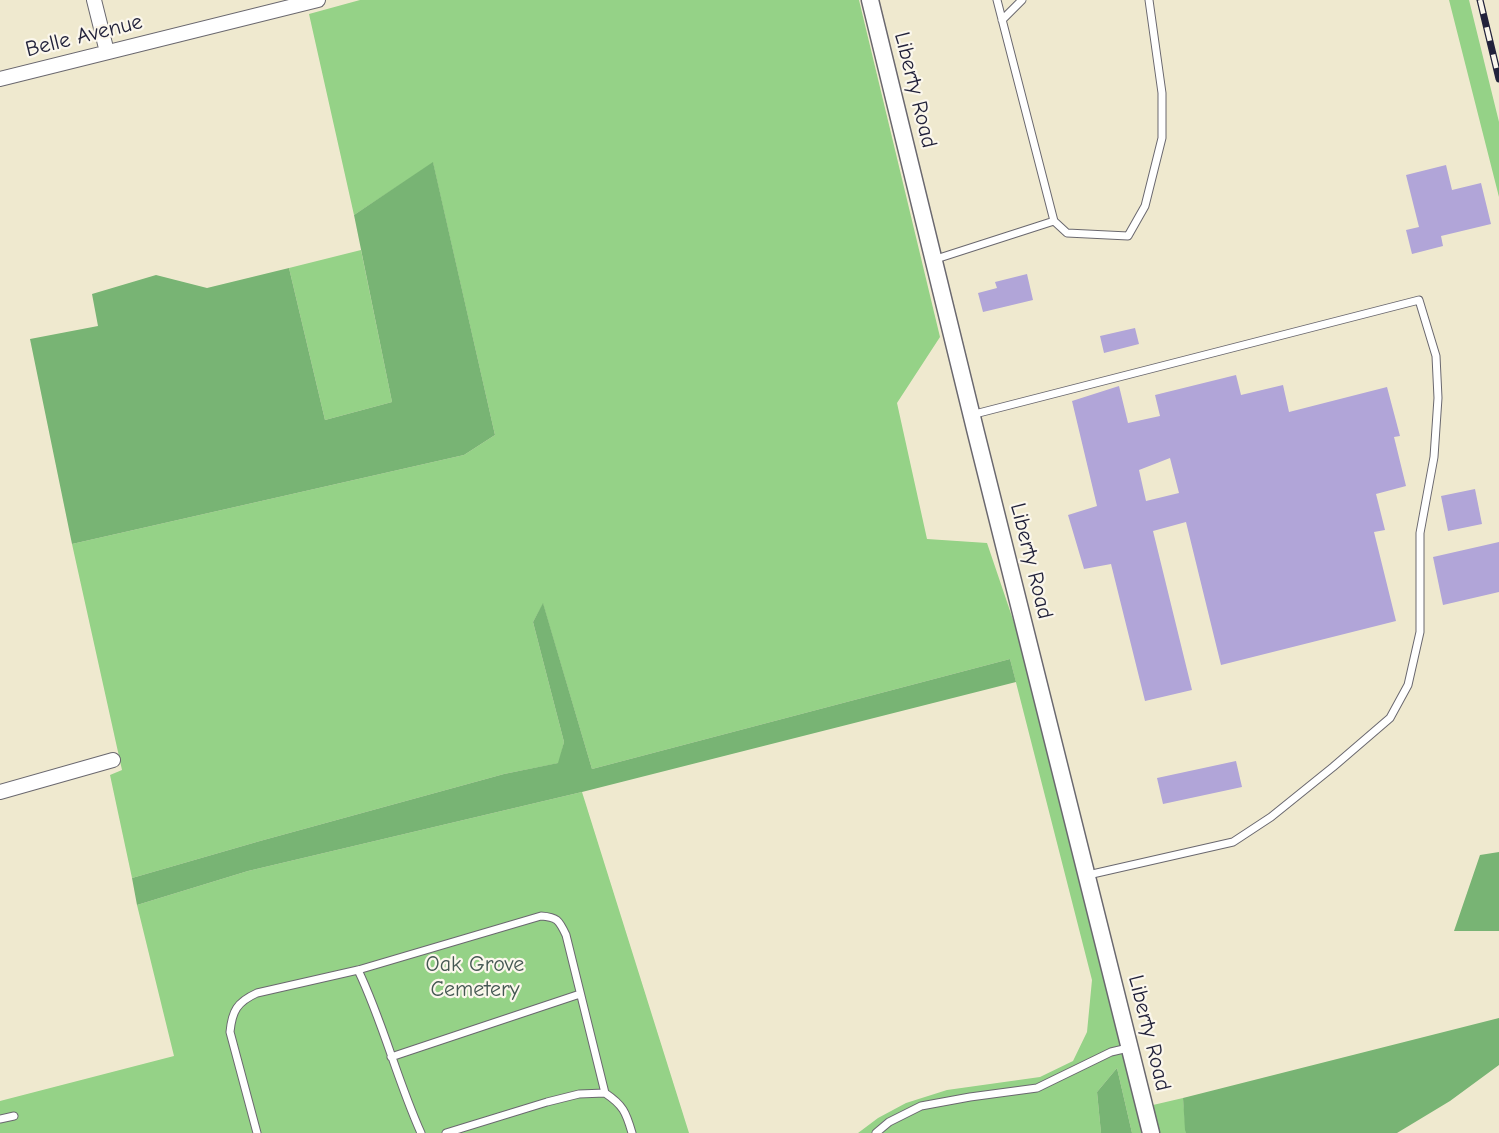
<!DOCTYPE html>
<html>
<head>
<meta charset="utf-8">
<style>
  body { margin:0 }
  canvas { display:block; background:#efe9cf }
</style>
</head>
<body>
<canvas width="1499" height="1133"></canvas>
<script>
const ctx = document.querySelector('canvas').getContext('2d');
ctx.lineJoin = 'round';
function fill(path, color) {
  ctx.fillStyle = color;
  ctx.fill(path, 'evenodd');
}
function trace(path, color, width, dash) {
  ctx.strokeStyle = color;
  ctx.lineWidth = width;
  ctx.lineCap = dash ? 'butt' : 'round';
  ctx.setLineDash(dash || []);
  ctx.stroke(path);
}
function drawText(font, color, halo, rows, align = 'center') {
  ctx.font = font + ' "Comic Neue",sans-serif';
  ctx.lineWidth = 4.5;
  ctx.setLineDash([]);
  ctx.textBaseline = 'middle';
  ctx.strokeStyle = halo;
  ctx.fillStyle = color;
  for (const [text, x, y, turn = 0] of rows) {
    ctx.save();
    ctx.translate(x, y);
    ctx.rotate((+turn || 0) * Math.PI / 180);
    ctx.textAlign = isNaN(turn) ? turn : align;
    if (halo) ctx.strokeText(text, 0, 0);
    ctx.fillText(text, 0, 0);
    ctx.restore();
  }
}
const green = new Path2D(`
  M360,0H859L940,337L897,403L927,539L987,543L1025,655L1143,1133H1132L1117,1068L1097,1092L1101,1133H858L878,1118L906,1103L947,1090L1040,1077L1073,1061L1087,1032L1092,980L1010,659L592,769L543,604L533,622L564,742L559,763L504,774L260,841L132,878L110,775L122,770L72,544L464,455L495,435L433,163L354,215L309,14Z
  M1449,0H1469L1499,122V197Z
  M361,250L392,402L325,420L289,268Z
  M582,792L689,1133H0V1101L174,1056L137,905L248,871Z
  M1183,1098L1186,1133H1160L1153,1105Z`);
const forest = new Path2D(`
  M433,162L495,435L464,455L72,544L30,339L98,326L92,294L156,275L207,288L289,268L325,420L392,402L354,215Z
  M543,603L592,769L1010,659L1016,682L582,792L248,871L137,905L132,878L260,841L504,774L558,763L564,742L533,622Z
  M1499,852V931H1454L1480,855Z
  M1499,1018V1065L1450,1101L1397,1133H1186L1185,1130L1183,1098Z
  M1117,1068L1132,1133H1101L1097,1092Z`);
const building = new Path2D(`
  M1446,165L1452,190L1481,183L1491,224L1441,236L1443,246L1412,254L1406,230L1419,227L1406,175Z
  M1027,274L1033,300L983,312L978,293L997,288L995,282Z
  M1135,328L1139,344L1104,353L1100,336Z
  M1236,375L1241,395L1283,385L1289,412L1387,387L1400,436L1394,437L1406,486L1376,494L1385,530L1374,532L1396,621L1221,665L1186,522L1153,531L1192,690L1145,701L1111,564L1084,569L1068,515L1097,506L1072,401L1119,386L1128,423L1160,416L1155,395ZM1170,458L1179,493L1146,501L1139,470Z
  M1475,489L1482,524L1448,531L1441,496Z
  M1499,542V592L1443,605L1433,557Z
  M1236,761L1242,787L1163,804L1157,778Z`);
const service = new Path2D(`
  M1002,20L1022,0
  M1054,221L1067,233L1128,236L1145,206L1162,138V93L1149,0
  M933,260L1054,221L997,0
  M971,415L1419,300L1436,356L1438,398L1434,457L1420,533V632L1408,685L1390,718L1333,767L1271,817L1233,842L1088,875
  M358,970C383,1022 397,1080 421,1133
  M391,1057L580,994
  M0,1119L14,1116
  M257,1133L230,1032C232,1011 237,1002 257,993L358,970L541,916C557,917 559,920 566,935L605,1093C623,1105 626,1112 632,1133
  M446,1133L547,1102L579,1094L605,1093
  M876,1133L889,1122L921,1106L970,1097L1037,1088L1111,1052L1128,1048`);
const minor = new Path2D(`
  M94,0L107,52
  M0,79L318,0
  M0,792L113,760`);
const tertiary = new Path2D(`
  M870,0L976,433L1151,1133`);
const rail = new Path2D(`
  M1480,0L1499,79`);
const streetNames = [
  ["Belle Avenue",84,36,-14],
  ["Liberty Road",915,90,76],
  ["Liberty Road",1031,561,76],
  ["Liberty Road",1149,1033,76]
];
const parkNames = [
  ["Oak Grove",475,965],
  ["Cemetery",475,990]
];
fill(green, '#95d287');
fill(forest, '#78b474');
fill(building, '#b1a5d8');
trace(service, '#6a686f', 9);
trace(minor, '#6a686f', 16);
trace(tertiary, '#6a686f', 19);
trace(service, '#fff', 7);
trace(minor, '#fff', 14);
trace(tertiary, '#fff', 16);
trace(rail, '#22223b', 7);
trace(rail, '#fbf7ec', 4.5, [14]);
drawText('22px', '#22223b', '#fbf7ec', streetNames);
drawText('22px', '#445752', '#fbf7ec', parkNames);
</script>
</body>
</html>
